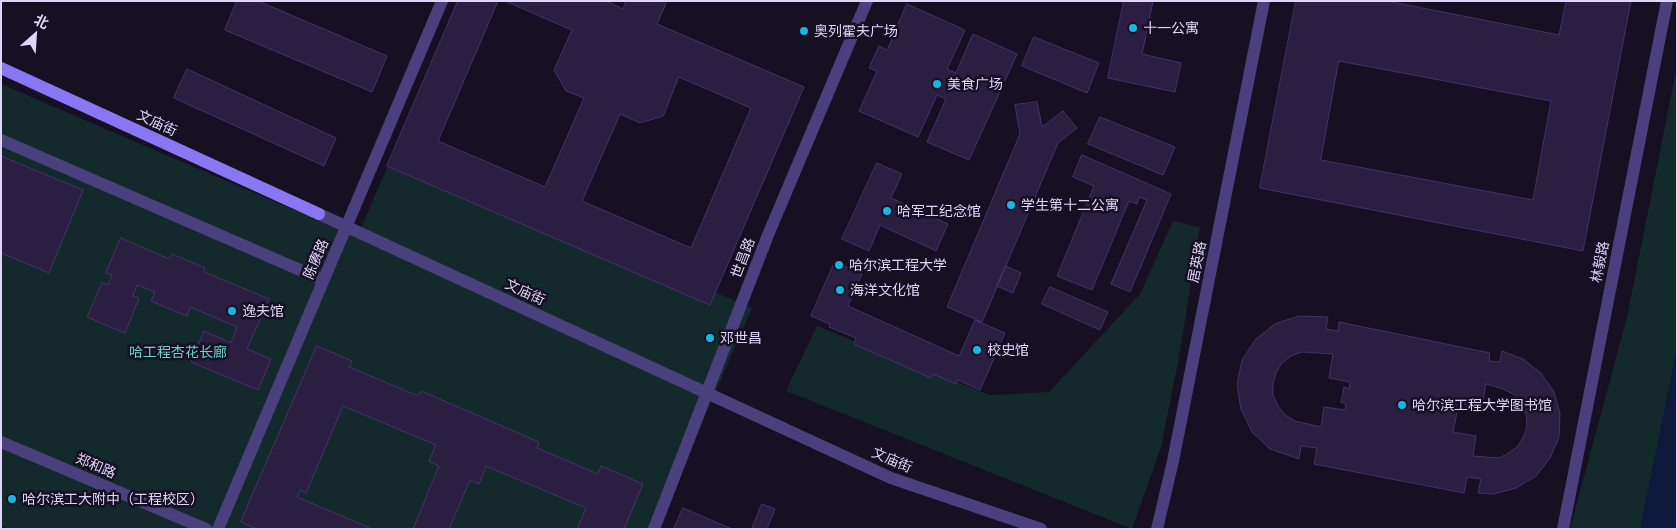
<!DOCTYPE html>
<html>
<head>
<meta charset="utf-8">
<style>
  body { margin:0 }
  #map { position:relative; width:1678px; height:530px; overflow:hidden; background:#161022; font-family:"Exo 2","Noto Sans SC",sans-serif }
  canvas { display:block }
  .frame { position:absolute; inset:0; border:2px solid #dfd5fb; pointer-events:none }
  .north { position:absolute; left:10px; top:10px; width:50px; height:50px; -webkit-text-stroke:4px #161022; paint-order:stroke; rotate:26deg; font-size:14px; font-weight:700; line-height:20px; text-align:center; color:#dfd5fb }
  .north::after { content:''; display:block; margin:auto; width:18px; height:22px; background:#dfd5fb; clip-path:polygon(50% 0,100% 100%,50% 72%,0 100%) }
</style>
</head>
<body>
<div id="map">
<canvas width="1678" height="530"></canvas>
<div class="frame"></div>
<div class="north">北</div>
</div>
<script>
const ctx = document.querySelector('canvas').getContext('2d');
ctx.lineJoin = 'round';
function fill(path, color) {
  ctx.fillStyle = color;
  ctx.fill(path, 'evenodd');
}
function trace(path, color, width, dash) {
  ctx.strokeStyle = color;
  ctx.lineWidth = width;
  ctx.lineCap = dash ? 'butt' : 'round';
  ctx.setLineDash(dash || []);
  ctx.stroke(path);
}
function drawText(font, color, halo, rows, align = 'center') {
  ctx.font = font + ' "Exo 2","Noto Sans SC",sans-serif';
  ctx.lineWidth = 5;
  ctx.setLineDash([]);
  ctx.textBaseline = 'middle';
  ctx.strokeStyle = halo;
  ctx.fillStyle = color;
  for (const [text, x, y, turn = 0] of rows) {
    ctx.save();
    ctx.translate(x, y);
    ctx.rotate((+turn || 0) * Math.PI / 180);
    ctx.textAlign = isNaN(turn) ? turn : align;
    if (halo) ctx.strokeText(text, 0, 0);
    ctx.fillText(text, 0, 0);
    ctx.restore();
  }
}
const green = new Path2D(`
  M1677,66V529H1570L1627,317Z
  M1,84L357,237L393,154L752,308L656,529H9L1,526Z
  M1173,221L1200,227L1179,357L1161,447L1132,529L786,391L817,326L990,395L1049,392L1140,294Z`);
const water = new Path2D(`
  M1677,347V529H1640Z`);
const building = new Path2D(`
  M237,1H258L387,56L372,92L225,30Z
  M458,1H498L438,141L545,187L584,98L566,91L554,70L572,30L505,1H606L623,9L626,1H667L657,24L804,87L710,305L387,166ZM679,77L751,108L691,248L582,201L620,114L640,123L663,116Z
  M1124,1H1153L1142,54L1181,63L1175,92L1108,78Z
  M1296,1H1387L1559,35L1566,1H1631L1583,251L1260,188ZM1339,61L1551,101L1533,200L1321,160Z
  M907,4L965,30L947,69L956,73L973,34L1017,54L969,160L927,142L946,99L937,95L918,137L859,111L877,71L869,68L879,46L887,50Z
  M1034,37L1099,63L1087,93L1022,66Z
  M187,69L336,138L324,166L174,98Z
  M1037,102L1042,127L1063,111L1077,128L1058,143L982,322L947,307L1020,134L1015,105Z
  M1100,117L1175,147L1163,175L1088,144Z
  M1082,155L1171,194L1130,292L1111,284L1147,200L1139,197L1137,204L1129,201L1092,290L1057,276L1094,186L1073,177Z
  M1,156L83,190L49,273L1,253Z
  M877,163L902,174L891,198L948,224L936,251L880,225L869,251L842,239Z
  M121,238L169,259L172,254L205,268L204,272L269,299L247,349L271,359L258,390L191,362L204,331L231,343L237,327L190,307L187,316L151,301L155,292L137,285L133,296L139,298L125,333L87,317L102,283L108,285L112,275L106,273Z
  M835,262L862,274L848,306L959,356L975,320L1005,333L980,390L958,380L956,384L933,374L931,378L854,344L856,338L829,327L830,324L811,316Z
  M1006,266L1021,273L1013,293L997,286Z
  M1050,287L1108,312L1100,330L1042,304Z
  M1299,316L1328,317L1326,329L1338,331L1339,322L1490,353L1489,361L1500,362L1502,351L1523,359L1541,373L1554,392L1560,414L1559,437L1550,458L1536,476L1516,488L1494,494L1478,493L1481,479L1467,477L1464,493L1314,464L1317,448L1301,446L1299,459L1270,449L1252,432L1241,409L1237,385L1242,360L1256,339L1275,324ZM1302,352L1333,354L1329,378L1350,382L1349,389L1344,387L1341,402L1346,404L1345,410L1324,407L1321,427L1295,421L1285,415L1278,406L1273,395V384L1276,373L1282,363L1291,356ZM1486,384L1503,389L1513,394L1521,403L1526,414L1527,425L1524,436L1518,446L1509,453L1499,458L1473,456L1476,436L1453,432L1459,403L1482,407Z
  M317,346L352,361L349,367L418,396L421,391L539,442L537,448L598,474L601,466L643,484L624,529H577L586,508L486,466L479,484L470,480L449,529H413L439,466L429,461L436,445L343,406L306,493L300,490L297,497L372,529H257L241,522Z
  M762,504L775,509L767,529H752Z
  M683,508L732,529H674Z`);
const street = new Path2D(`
  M1,140L323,280
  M319,214L891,478L1041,529
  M1,442L206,529
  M218,529L442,1
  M654,529L768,235L867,1
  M1157,529L1173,461L1264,1
  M1563,529L1667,1`);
const secondary = new Path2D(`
  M1,68L319,214`);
const markers = [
  [1133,28,5,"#16b6e6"],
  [804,31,5,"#16b6e6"],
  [937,84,5,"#16b6e6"],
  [1011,205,5,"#16b6e6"],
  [887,211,5,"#16b6e6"],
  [839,265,5,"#16b6e6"],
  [840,290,5,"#16b6e6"],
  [232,311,5,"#16b6e6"],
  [710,338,5,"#16b6e6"],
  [977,350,5,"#16b6e6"],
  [1402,405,5,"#16b6e6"],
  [12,499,5,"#16b6e6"]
];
const poiNames = [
  ["十一公寓",1143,28],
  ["奥列霍夫广场",814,31],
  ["美食广场",947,84],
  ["学生第十二公寓",1021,205],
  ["哈军工纪念馆",897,211],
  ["哈尔滨工程大学",849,265],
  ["海洋文化馆",850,290],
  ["逸夫馆",242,311],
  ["邓世昌",720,338],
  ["校史馆",987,350],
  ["哈尔滨工程大学图书馆",1412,405],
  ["哈尔滨工大附中（工程校区）",22,499]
];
const streetNames = [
  ["文庙街",157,123,25],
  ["世昌路",743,258,-69],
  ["陈赓路",316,259,-67],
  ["居英路",1197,262,-79],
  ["林毅路",1600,262,-79],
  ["文庙街",525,292,25],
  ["文庙街",892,460,23],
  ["郑和路",96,466,23]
];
const parkNames = [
  ["哈工程杏花长廊",178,352]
];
fill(green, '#14292c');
fill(water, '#0f193d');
fill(building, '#2a1e41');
trace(building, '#45326b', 1);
trace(street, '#4a407d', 12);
trace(secondary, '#8976f2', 12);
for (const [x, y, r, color] of markers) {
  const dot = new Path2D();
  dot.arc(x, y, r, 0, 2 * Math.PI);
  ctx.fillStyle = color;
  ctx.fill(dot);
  trace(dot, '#161022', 2);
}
drawText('14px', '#dfd5fb', '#161022', poiNames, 'left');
drawText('14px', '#dfd5fb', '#161022', streetNames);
drawText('14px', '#68d4c7', '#161022', parkNames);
</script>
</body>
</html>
